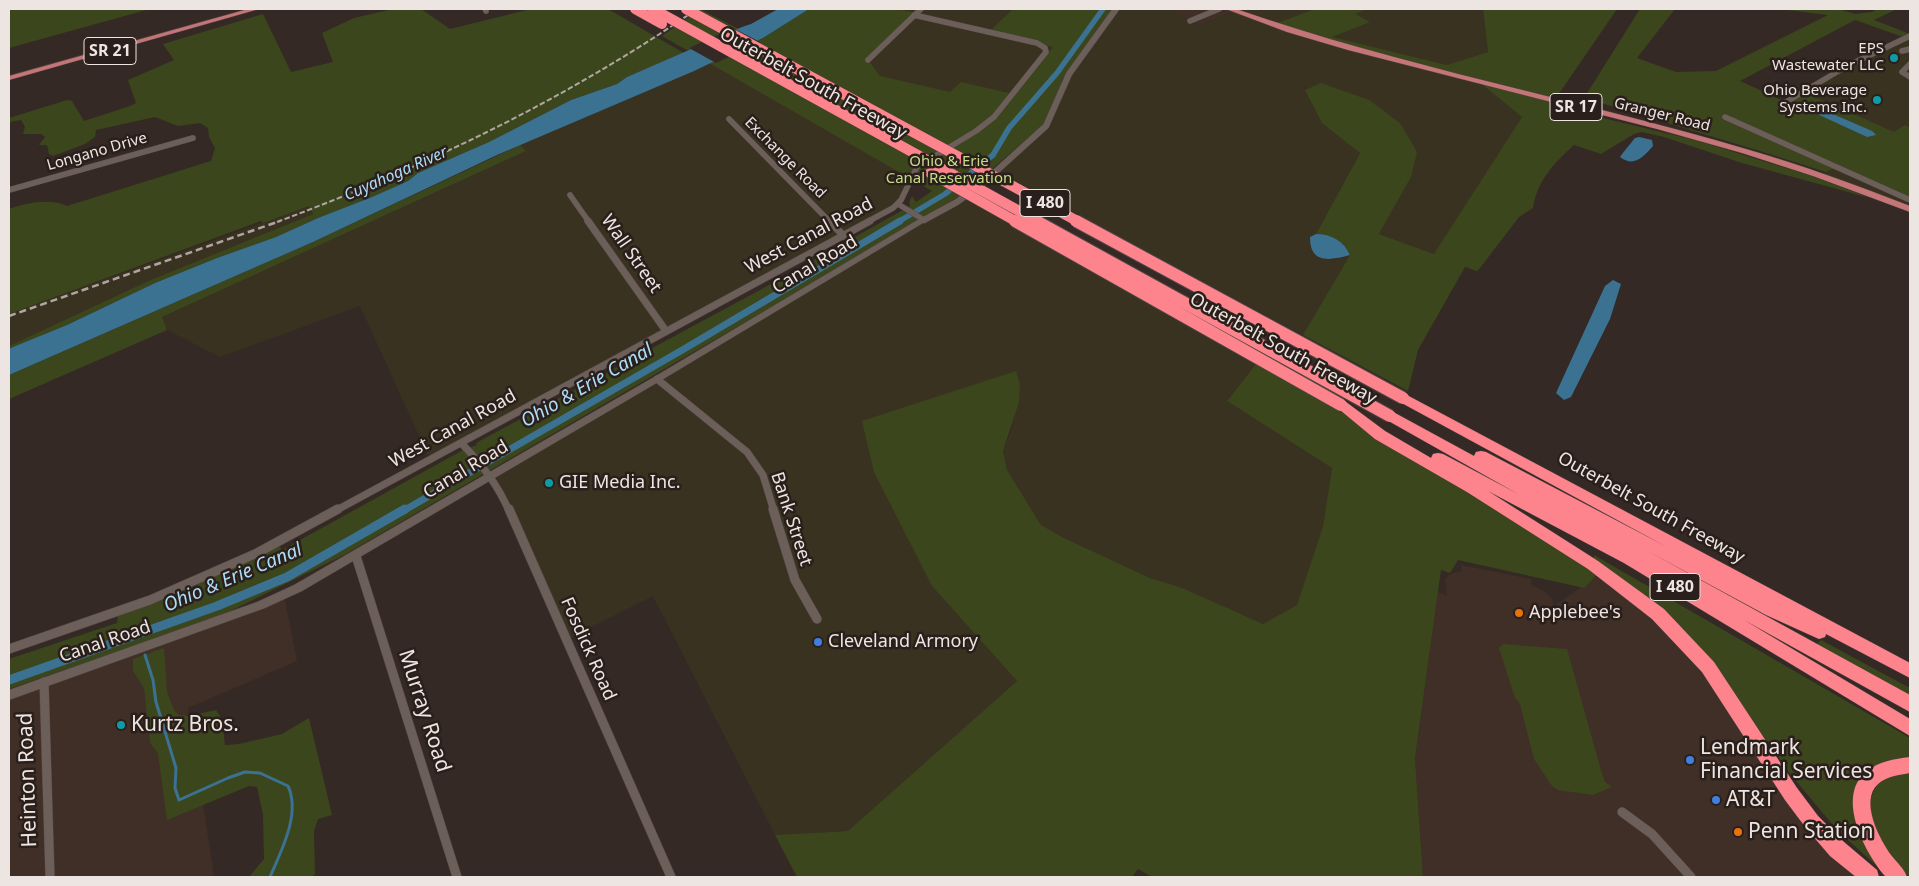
<!DOCTYPE html>
<html>
<head>
<meta charset="utf-8">
<style>
  body { margin:0 }
  #map { position:relative; width:1919px; height:886px; overflow:hidden; background:#342924; font-family:"Noto Sans",sans-serif }
  canvas { display:block }
  .frame { position:absolute; inset:0; border:10px solid #ede5e2; pointer-events:none }
</style>
</head>
<body>
<div id="map">
<canvas width="1919" height="886"></canvas>
<div class="frame"></div>
</div>
<script>
const ctx = document.querySelector('canvas').getContext('2d');
ctx.lineJoin = 'round';
function fill(path, color) {
  ctx.fillStyle = color;
  ctx.fill(path, 'evenodd');
}
function trace(path, color, width, dash) {
  ctx.strokeStyle = color;
  ctx.lineWidth = width;
  ctx.lineCap = dash ? 'butt' : 'round';
  ctx.setLineDash(dash || []);
  ctx.stroke(path);
}
function drawText(font, color, halo, rows, align = 'center') {
  ctx.font = font + ' "Noto Sans",sans-serif';
  ctx.lineWidth = 5;
  ctx.setLineDash([]);
  ctx.textBaseline = 'middle';
  ctx.strokeStyle = halo;
  ctx.fillStyle = color;
  for (const [text, x, y, turn = 0] of rows) {
    ctx.save();
    ctx.translate(x, y);
    ctx.rotate((+turn || 0) * Math.PI / 180);
    ctx.textAlign = isNaN(turn) ? turn : align;
    if (halo) ctx.strokeText(text, 0, 0);
    ctx.fillText(text, 0, 0);
    ctx.restore();
  }
}
const commercial = new Path2D(`
  M1168,9H1230L1235,11L1199,26Z
  M1461,565L1531,579V585L1545,592L1552,599L1554,606L1581,587L1584,588L1598,574L1619,589L1684,647L1857,877H1423L1415,758L1438,592L1447,596L1445,579L1450,574L1461,571Z
  M284,595L297,661L188,708L214,875L210,877H9V695Z`);
const industrial = new Path2D(`
  M809,9H1091L1055,44L1001,111L961,147L786,23Z
  M1116,9H1168L1199,26L1235,11L1230,9H1483L1488,52L1447,65L1331,37L1479,82L1522,117L1435,254L1379,234L1411,177L1322,123L1360,152L1316,234L1310,237L1332,260L1350,255L1303,335L997,171L1021,150L1069,74Z
  M1906,38L1910,39V209L1821,175L1834,167L1744,83L1786,102L1801,91Z
  M724,57L917,167L898,204L430,460L360,306L220,357L167,330L162,317L526,151L520,145Z
  M968,195L1260,359L1227,401L1332,468L1323,526L1297,605L1264,624L1150,578L1062,537L1041,525L1007,470L1003,451L1015,420L932,586L1017,681L848,831L775,835L653,596L566,640L490,476Z
  M309,206L313,214L148,281L9,346V314Z`);
const green = new Path2D(`
  M9,9H150L9,48Z
  M393,9H421L450,29L531,9H608L684,53L627,77L617,84L571,100L489,142L418,173L408,181L372,197L318,218L276,237L217,258L155,283L67,325L9,349V346L148,281L313,214L309,206L263,223L261,221L9,314V209C25,203 51,198 67,206L211,161L215,148L209,137L208,128L200,123L178,126L155,117L96,130L95,137L85,144L53,156L49,154L47,145H39L45,137L41,134H23L25,127L21,120L9,122V118L67,100L72,101L84,121L130,106L136,103L128,80L174,60L163,44L263,14L291,72L333,62L322,33L354,18Z
  M700,9L760,40L809,9H896L916,13L868,60L880,76L950,92L961,82L1013,94L1008,103L1053,47L989,32L1013,9H1112L1062,80L1051,118L963,194L859,256L344,555L216,618L9,689V659L117,623L118,612L167,594L168,598L279,545L282,550L463,450L477,445L476,443L771,284L910,206L909,203L912,196L916,202L932,191L662,36Z
  M1315,9H1367L1355,14L1370,22L1332,37L1447,65L1488,52L1483,9H1617L1554,101L1568,105L1559,120L1586,114L1695,140L1812,176L1870,198L1742,163L1664,137L1642,132L1634,134L1601,154L1574,145C1554,163 1537,181 1533,208L1519,217L1480,268L1477,271L1465,267L1418,350L1408,391L1303,335L1350,255C1345,242 1330,234 1316,234L1360,153L1322,123L1305,90L1321,83L1369,100L1400,123L1417,152L1411,177L1379,234L1434,254L1522,117L1479,82L1272,25Z
  M1640,9H1675L1637,58L1676,72L1716,71L1828,15L1779,9H1839L1855,14L1872,12L1877,9H1897L1874,20L1910,34L1906,38L1855,20L1740,81L1786,102L1801,91L1894,132L1905,125L1910,128V200L1835,167L1826,172L1760,151L1584,98Z
  M520,145L526,151L162,317L167,330L9,399V375L313,242Z
  M1260,359L1601,571L1584,588L1458,560L1450,573L1441,570L1415,758L1423,877H1152L1138,869L1132,877H797L775,835L848,831L1017,681L932,586L874,472L862,421L1016,371L1020,385L1019,402L1003,451L1007,470L1041,525L1062,537L1150,578L1182,588L1263,624L1297,605L1323,526L1332,468L1227,401Z
  M1594,555L1910,738V759C1892,755 1874,767 1860,777L1856,794L1872,852L1893,877H1889L1838,831L1791,775L1740,703L1594,559Z
  M1821,640L1910,688V696L1817,644Z
  M1503,644L1567,649L1602,774L1605,782L1612,787L1593,795L1558,790L1552,786L1534,759L1520,704L1515,698L1499,648Z
  M164,648L167,692L174,710L179,715L189,716L216,710L222,719L225,745L239,744L282,734L309,718L332,815L318,819L314,831L315,874L311,877H249L264,859L263,815L257,787L249,786L167,820L158,753L150,743L144,688L133,671V659Z
  M1906,769H1910V877C1894,866 1866,824 1870,802C1871,794 1878,785 1882,777Z`);
const water = new Path2D(`
  M778,9H809L763,38L694,71L497,155L313,242L9,375V349L13,347L67,325L155,283L217,258L276,237L318,218L372,197L408,181L418,173L489,142L571,100L617,84L627,77L742,27L751,24Z
  M1813,108H1819L1872,131L1876,135L1867,137L1815,113Z
  M1639,137L1652,140L1653,146C1644,156 1634,168 1620,157L1622,154L1635,138Z
  M1316,234C1331,234 1344,241 1350,255C1331,260 1310,265 1310,237Z
  M1613,280L1621,284L1610,319L1571,397L1564,400L1556,393L1605,286Z`);
const pier = new Path2D(`
  M733,28L760,42L716,63L689,48Z`);
const stream = new Path2D(`
  M145,655L153,680L156,702L176,768L175,788L179,800L228,778L245,772L260,773L288,786C301,814 281,851 270,877`);
const canalFar2 = new Path2D(`
  M898,222L945,194L993,155L1009,128L1057,73L1103,9`);
const canalFar1 = new Path2D(`
  M403,511L684,349L900,221`);
const canal = new Path2D(`
  M9,680L217,606L287,577L405,509`);
const minorFar2 = new Path2D(`
  M485,9L486,11
  M1190,21L1219,9
  M1902,51L1910,49
  M868,60L921,9
  M1910,64L1902,72L1910,77
  M1786,102L1847,66L1910,36
  M1725,117L1910,200
  M729,119L830,222
  M9,190L193,138
  M570,195L589,222
  M898,204L924,220
  M867,222L893,208L901,200L917,167L976,131L994,117L1046,52L1045,48L1037,43L914,15`);
const minorFar1 = new Path2D(`
  M588,221L666,331
  M829,221L844,236
  M657,379L747,452L763,475L774,511
  M461,443C481,463 498,485 509,511
  M335,511L870,221`);
const minor = new Path2D(`
  M509,509L671,877
  M773,509L795,580L817,619
  M356,556L457,877
  M9,649L150,600L257,553L338,509
  M44,682L50,877
  M1622,812L1652,834L1691,877`);
const tertiary = new Path2D(`
  M924,220L957,202L983,183L1046,126L1069,74L1116,9`);
const secondary = new Path2D(`
  M921,218H924L928,220L660,381L302,591L265,608L9,700V690L257,602L294,585L654,377Z`);
const primary = new Path2D(`
  M248,9H259L9,80V76Z
  M1226,9H1236C1403,67 1577,99 1746,149C1802,165 1856,185 1910,206V212L1813,176L1742,153L1657,129L1348,50L1287,32Z`);
const motorway = new Path2D(`
  M1403,393L1910,663V678L1826,634L1825,637L1819,639L1766,615L1644,549L1910,695V712L1744,620L1910,719V736L1624,563L1488,491L1598,561L1664,609L1714,662L1797,788L1818,816L1844,842L1877,870L1879,877H1856L1830,856L1806,828L1785,800L1702,672L1652,619L1588,569L1467,492L1375,439L1334,405L1336,402H1346L1385,431L1431,458L1433,454L1438,453L1443,454L1518,494L1385,419L1383,416L1385,413H1395L1474,456L1476,452L1481,451L1486,452L1667,547L1398,401L1396,398L1398,395Z
  M1910,757V773C1899,775 1887,776 1878,784C1859,801 1880,840 1891,855C1897,863 1904,868 1907,877H1886C1866,855 1835,797 1866,772C1879,761 1894,759 1910,757Z`);
const railFar1 = new Path2D(`
  M277,222C429,165 563,101 697,9`);
const rail = new Path2D(`
  M9,316L280,221`);
const motorwayBridgeFar1 = new Path2D(`
  M635,9L662,24
  M653,9L1039,222
  M686,9L1079,222
  M930,173L1017,222`);
const motorwayBridge = new Path2D(`
  M1015,221L1341,405
  M1036,221L1390,416
  M1076,221L1403,398`);
const markers = [
  [1894,58,5,"#0f9aa8"],
  [1877,100,5,"#0f9aa8"],
  [549,483,5,"#0f9aa8"],
  [1519,613,5,"#e8710a"],
  [818,642,5,"#3f7fe0"],
  [121,725,5,"#0f9aa8"],
  [1690,760,5,"#3f7fe0"],
  [1716,800,5,"#3f7fe0"],
  [1738,832,5,"#e8710a"]
];
const farPoinames = [
  ["EPS",1884,49],
  ["Wastewater LLC",1884,66],
  ["Ohio Beverage",1867,91],
  ["Systems Inc.",1867,108]
];
const farStreetnames = [
  ["Granger Road",1662,115,14],
  ["Longano Drive",97,152,-16],
  ["Exchange Road",785,158,45]
];
const farParknames = [
  ["Ohio & Erie",949,162],
  ["Canal Reservation",949,179]
];
const shields = [
  [110,51,52],
  [1576,107,52],
  [1045,203,50],
  [1675,587,50]
];
const shieldNames = [
  ["SR 21",110,51],
  ["SR 17",1576,107],
  ["I 480",1045,203],
  ["I 480",1675,587]
];
const farWaternames = [
  ["Cuyahoga River",396,174,-24]
];
const streetNames = [
  ["Outerbelt South Freeway",813,84,29],
  ["West Canal Road",809,236,-28],
  ["Wall Street",631,254,55],
  ["Canal Road",815,265,-31],
  ["Outerbelt South Freeway",1283,349,29],
  ["West Canal Road",453,429,-29],
  ["Canal Road",466,470,-31],
  ["Outerbelt South Freeway",1651,508,29],
  ["Bank Street",791,519,72],
  ["Canal Road",105,642,-19],
  ["Fosdick Road",588,649,66]
];
const poiNames = [
  ["GIE Media Inc.",559,483],
  ["Applebee's",1529,613],
  ["Cleveland Armory",828,642]
];
const waterNames = [
  ["Ohio & Erie Canal",587,386,-30],
  ["Ohio & Erie Canal",233,578,-23]
];
const nearStreetnames = [
  ["Murray Road",424,711,72],
  ["Heinton Road",28,780,-92]
];
const nearPoinames = [
  ["Kurtz Bros.",131,725],
  ["Lendmark",1700,748],
  ["Financial Services",1700,772],
  ["AT&T",1726,800],
  ["Penn Station",1748,832]
];
fill(commercial, '#402f26');
fill(industrial, '#3a3221');
fill(green, '#3c461c');
fill(water, '#3b7292');
fill(pier, '#342924');
trace(stream, '#3b7292', 3);
trace(canalFar2, '#3b7292', 5.5);
trace(canalFar1, '#3b7292', 7);
trace(canal, '#3b7292', 9);
trace(minorFar2, '#4e4440', 6);
trace(minorFar1, '#4e4440', 8);
trace(minor, '#4e4440', 10);
trace(tertiary, '#4e4440', 7);
trace(secondary, '#4e4440', 1);
trace(primary, '#4e4440', 1);
trace(motorway, '#4e4440', 1);
trace(minorFar2, '#6c5e59', 5.5);
trace(minorFar1, '#6c5e59', 7);
trace(minor, '#6c5e59', 9);
trace(tertiary, '#6c5e59', 6);
fill(secondary, '#6c5e59');
fill(primary, '#c37578');
fill(motorway, '#fd848d');
trace(railFar1, '#afa6a2', 2, [5.5, 2.5]);
trace(rail, '#afa6a2', 2.5, [7, 4]);
trace(motorwayBridgeFar1, '#4e4440', 11, []);
trace(motorwayBridge, '#4e4440', 14, []);
trace(motorwayBridgeFar1, '#fd848d', 10);
trace(motorwayBridge, '#fd848d', 12);
for (const [x, y, r, color] of markers) {
  const dot = new Path2D();
  dot.arc(x, y, r, 0, 2 * Math.PI);
  ctx.fillStyle = color;
  ctx.fill(dot);
  trace(dot, '#2a1f1a', 2);
}
drawText('15px', '#ede5e2', '#2a1f1a', farPoinames, 'right');
drawText('15px', '#ede5e2', '#2a1f1a', farStreetnames);
drawText('15px', '#c5dc8b', '#2a1f1a', farParknames);
for (const [x, y, w] of shields) {
  const box = new Path2D();
  box.roundRect(x - w / 2, y - 13.5, w, 27, 4);
  ctx.fillStyle = '#2a1f1a';
  ctx.fill(box);
  trace(box, '#ede5e2', 1);
}
drawText('bold 16px', '#ede5e2', null, shieldNames);
drawText('italic 16px', '#addcf9', '#2a1f1a', farWaternames);
drawText('18px', '#ede5e2', '#2a1f1a', streetNames);
drawText('18px', '#ede5e2', '#2a1f1a', poiNames, 'left');
drawText('italic 19px', '#addcf9', '#2a1f1a', waterNames);
drawText('21px', '#ede5e2', '#2a1f1a', nearStreetnames);
drawText('21px', '#ede5e2', '#2a1f1a', nearPoinames, 'left');
</script>
</body>
</html>
